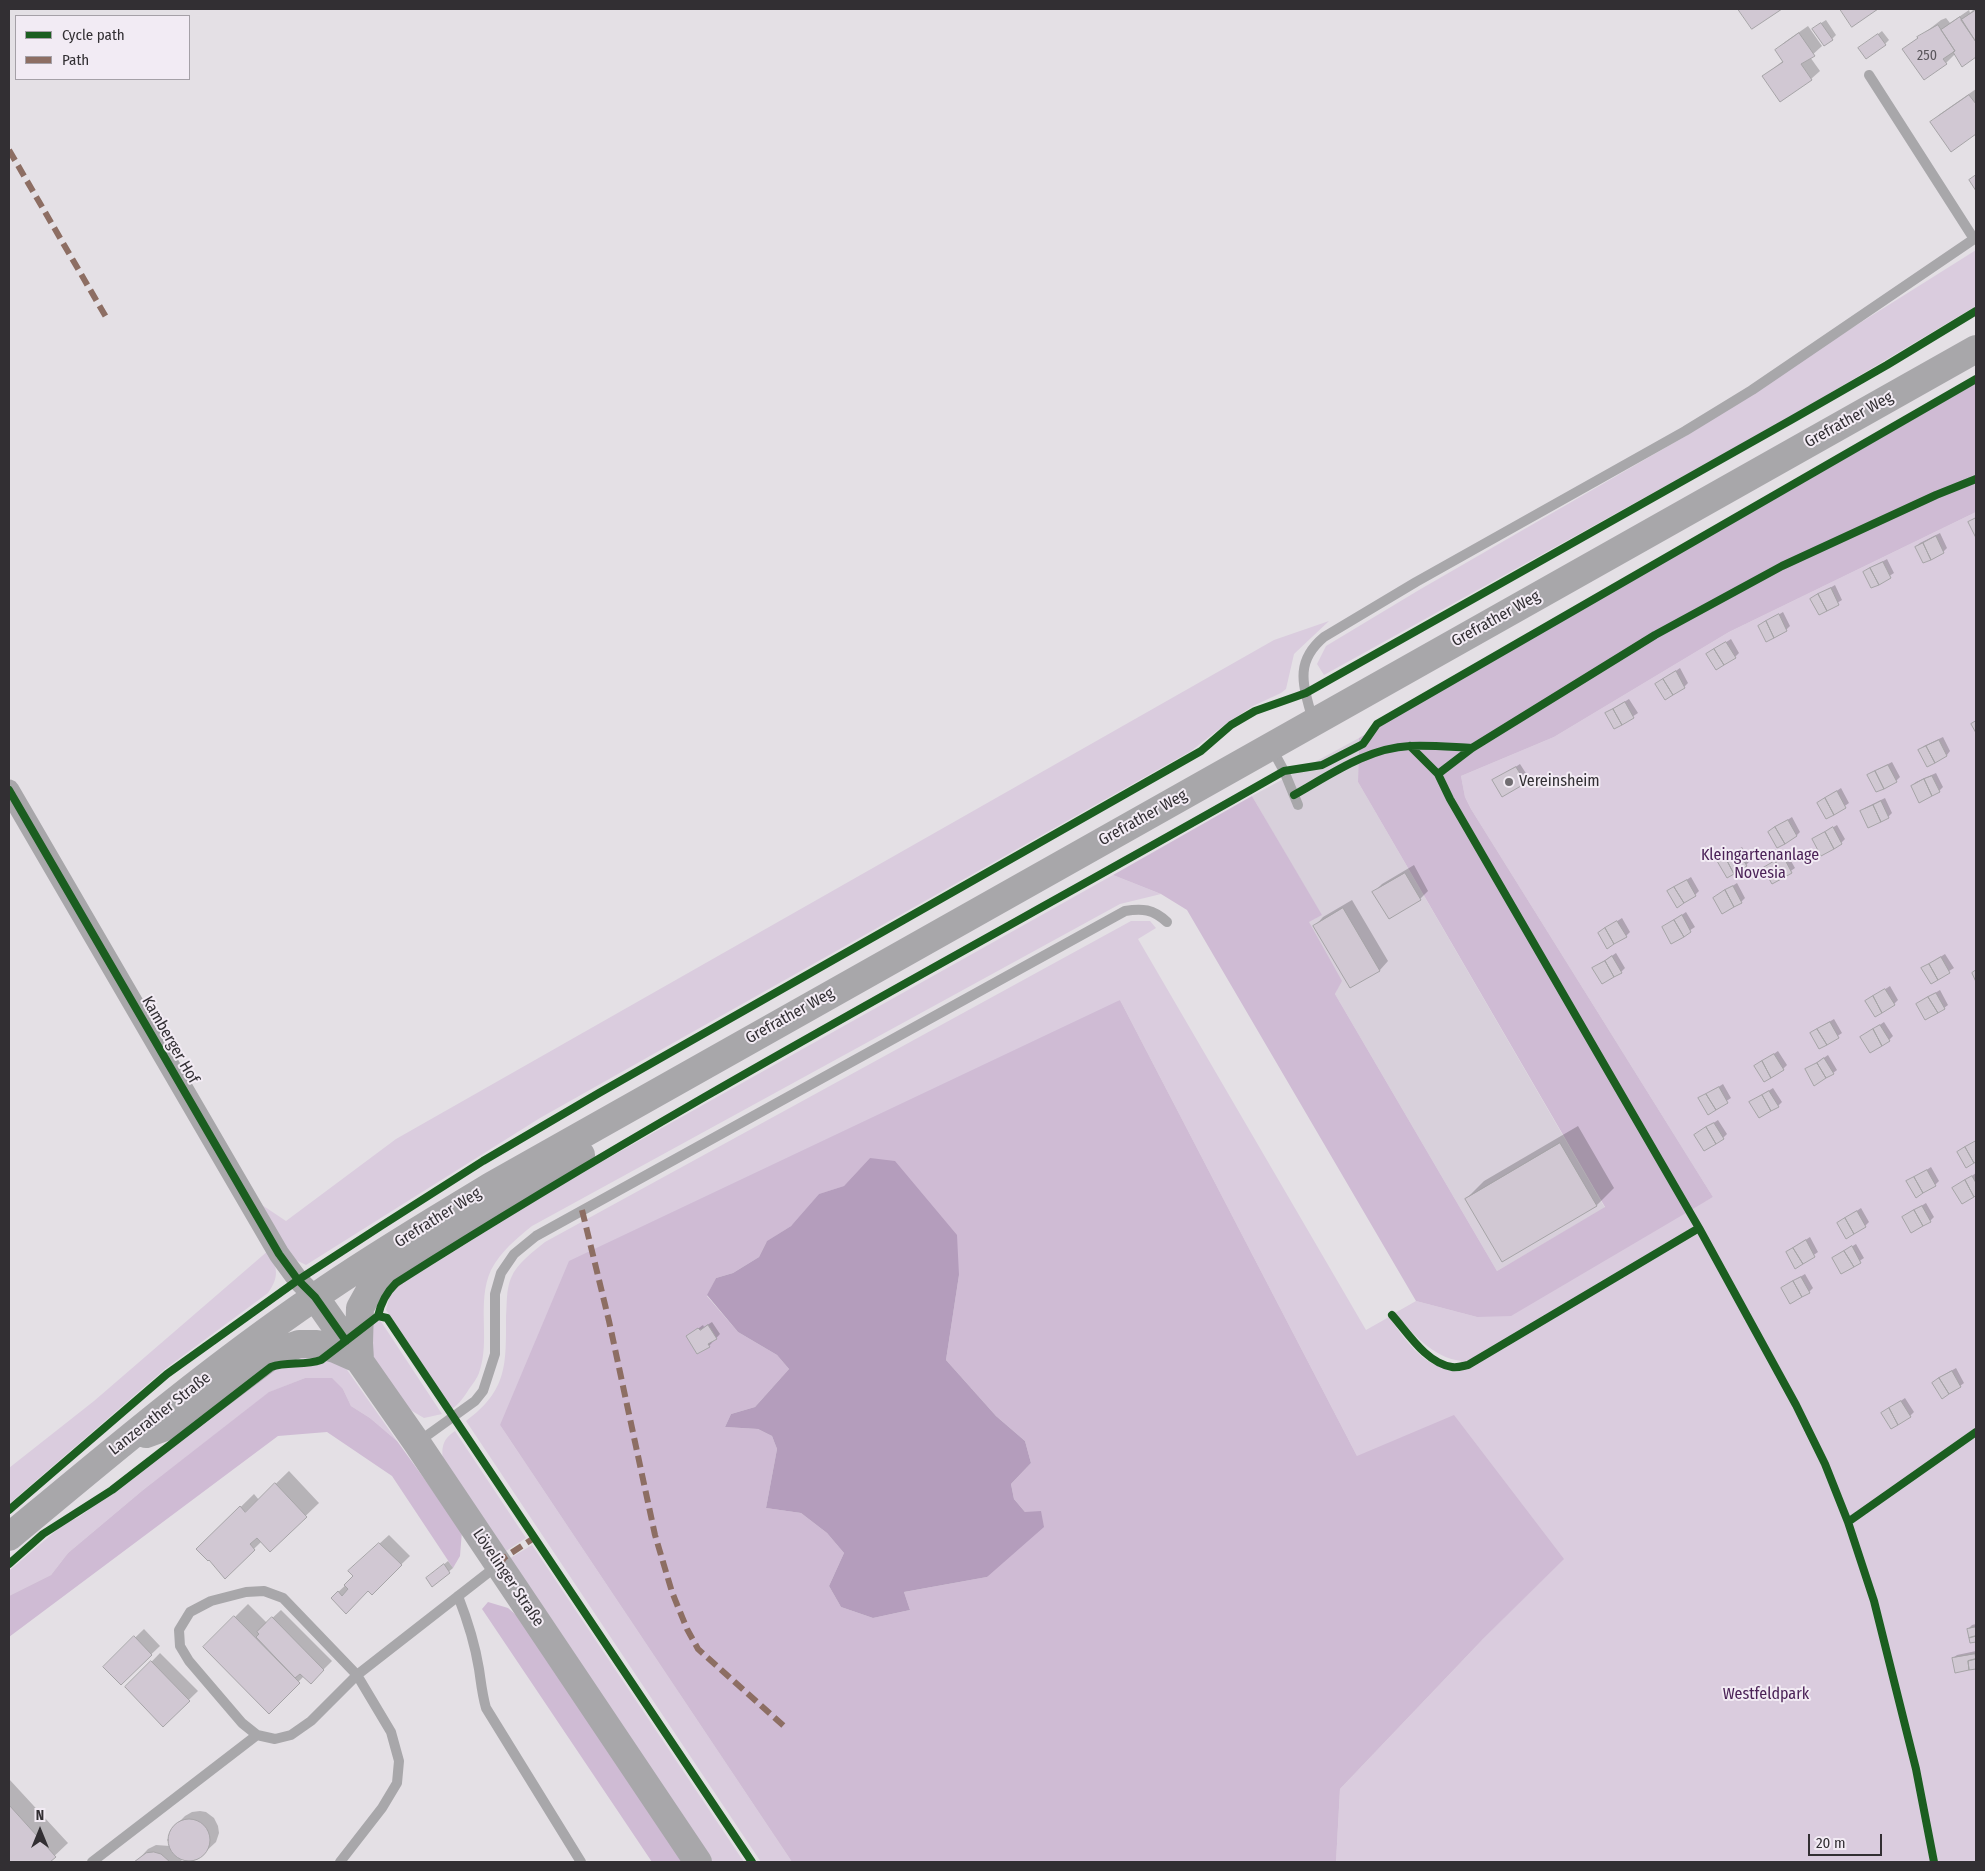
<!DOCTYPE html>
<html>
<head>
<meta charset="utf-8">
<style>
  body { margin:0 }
  #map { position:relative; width:1985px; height:1871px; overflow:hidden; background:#e4e0e5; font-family:"Fira Sans Condensed",sans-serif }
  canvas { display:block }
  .frame { position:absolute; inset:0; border:10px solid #322f33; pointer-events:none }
  .legend { position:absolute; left:15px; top:15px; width:175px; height:65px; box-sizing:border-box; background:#f2ebf4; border:1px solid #a5a0a7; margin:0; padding:6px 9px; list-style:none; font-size:15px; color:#322f33 }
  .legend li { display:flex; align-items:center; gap:10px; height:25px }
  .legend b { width:25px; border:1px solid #a5a0a7 }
  .north { position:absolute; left:15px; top:1806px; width:50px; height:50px; -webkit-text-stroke:4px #f2ebf4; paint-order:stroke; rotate:0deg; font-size:14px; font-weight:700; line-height:20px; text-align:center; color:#322f33 }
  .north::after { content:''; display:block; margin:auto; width:18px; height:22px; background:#322f33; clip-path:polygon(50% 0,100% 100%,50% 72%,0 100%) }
  .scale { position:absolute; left:1808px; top:1834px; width:74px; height:22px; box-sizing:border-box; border:2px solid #322f33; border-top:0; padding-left:6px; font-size:15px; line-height:18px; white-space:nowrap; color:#322f33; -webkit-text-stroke:4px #f2ebf4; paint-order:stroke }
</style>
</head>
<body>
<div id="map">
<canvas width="1985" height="1871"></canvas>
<div class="frame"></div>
<ul class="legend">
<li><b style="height:6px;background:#1b5e20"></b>Cycle path</li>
<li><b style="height:6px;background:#8d6e63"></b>Path</li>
</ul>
<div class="north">N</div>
<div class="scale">20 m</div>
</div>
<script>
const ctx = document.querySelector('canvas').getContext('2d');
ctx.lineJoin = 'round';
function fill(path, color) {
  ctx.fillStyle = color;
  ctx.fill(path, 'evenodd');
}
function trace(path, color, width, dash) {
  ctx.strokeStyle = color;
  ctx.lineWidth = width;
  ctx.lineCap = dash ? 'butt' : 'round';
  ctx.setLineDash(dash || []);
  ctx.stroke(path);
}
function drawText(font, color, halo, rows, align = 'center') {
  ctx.font = font + ' "Fira Sans Condensed",sans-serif';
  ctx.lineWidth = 4;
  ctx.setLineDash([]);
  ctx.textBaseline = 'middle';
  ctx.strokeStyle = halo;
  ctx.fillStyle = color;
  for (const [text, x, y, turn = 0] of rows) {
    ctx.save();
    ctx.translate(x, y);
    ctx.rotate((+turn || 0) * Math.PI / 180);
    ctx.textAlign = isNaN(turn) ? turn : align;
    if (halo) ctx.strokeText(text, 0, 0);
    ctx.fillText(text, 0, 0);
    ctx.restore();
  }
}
const built = new Path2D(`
  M1359,738L1358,782L1605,1208L1497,1271L1335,994L1341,981L1308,922L1321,915L1252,796Z`);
const green = new Path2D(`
  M1976,250V306L1790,417L1324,675L1317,664L1326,646L1419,590L1689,434L1836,338Z
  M1976,512V1862H1336L1340,1789L1484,1638L1563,1559L1357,1456L1120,1000L500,1425L792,1862H761L466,1421C508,1390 506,1364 506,1316C507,1303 506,1290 511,1278C517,1263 533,1252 545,1242L1131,921H1150L1156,928L1138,939L1366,1330L1389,1317C1401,1334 1415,1355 1435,1365C1442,1368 1451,1369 1458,1370L1461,1361C1432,1357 1413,1334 1395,1313L1416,1301L1477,1317L1713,1197L1471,809L1465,797L1461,776L1554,737L1729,632Z
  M1329,621L1294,654L1286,689L1281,693L1253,706L1227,723L1191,751L540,1118L306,1265L292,1258L256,1201L286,1221L396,1139L1274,640Z
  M1113,875L1161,894L1120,904L532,1226C516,1239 501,1251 491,1270C476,1303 491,1340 479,1373C477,1378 473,1384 469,1389C464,1397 460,1403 452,1409L386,1310L391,1290L562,1184Z
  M269,1250C277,1268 280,1276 268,1293L165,1369L9,1504V1468L94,1401Z
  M380,1320L442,1414L424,1418L407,1408L370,1352L367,1328Z
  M311,1353L345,1367L397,1441L370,1418L351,1406L343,1389L305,1378L270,1392L143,1490L68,1553L51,1575L9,1596V1571L66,1522L79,1517L284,1360Z
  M455,1431L526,1538L503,1553L444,1465C441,1450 441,1440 455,1431Z
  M532,1545L744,1862H710L507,1560Z`);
const forest = new Path2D(`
  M1976,383V512L1729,632L1554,737L1461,776L1465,797L1471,809L1713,1197L1511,1316L1477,1317L1416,1301L1187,910L1161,894L1113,875L1252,796L1322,915L1309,922L1342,981L1335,994L1497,1271L1605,1207L1358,782L1359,738Z
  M1120,1000L1357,1456L1454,1415L1564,1559L1484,1638L1340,1789L1336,1862H792L500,1425L569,1261ZM870,1158L959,1275L946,1360L996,1416L1025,1441L1031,1463L1011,1484L1014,1499L1025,1512L987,1577L904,1592L910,1610L873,1618L841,1607L829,1586L844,1553L827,1533L801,1513L766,1508L777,1449L772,1436L758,1429L725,1427L731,1414L755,1407L789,1369L777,1355L738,1332L707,1296L716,1278L733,1273L759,1257L767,1241L791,1226L819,1194L844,1186Z
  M305,1378H332L343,1389L351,1406L370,1418L397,1441L462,1531L460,1556L453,1568L392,1476L327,1432L278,1436L9,1637V1596L51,1575L68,1553L143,1490L269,1392Z
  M488,1602L508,1608L522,1620L684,1862H652L482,1609Z`);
const water = new Path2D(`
  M870,1158L895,1161L957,1235L959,1275L946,1360L996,1416L1025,1441L1031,1463L1011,1484L1014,1499L1025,1512L1041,1511L1044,1527L987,1577L904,1592L910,1610L873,1618L841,1607L829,1586L844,1553L827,1533L801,1513L766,1508L777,1449L772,1436L758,1429L725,1427L731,1414L755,1407L789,1369L777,1355L738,1332L707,1295L716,1278L733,1273L759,1257L767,1241L791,1226L819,1194L844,1186Z`);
const shadow = new Path2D(`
  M1974,9H1976V56L1963,65L1955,54L1946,63L1904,49L1941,20L1946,18L1950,23L1969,10L1970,13Z
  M1826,20L1836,35L1832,39L1818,25Z
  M1808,26L1822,46L1810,57L1820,71L1811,79L1764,76L1784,60L1777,50L1785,42Z
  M1882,31L1889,40L1885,44L1860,48Z
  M1976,89V133L1951,150L1932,122L1940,114Z
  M1940,533L1947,548L1943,552L1916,547L1920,543Z
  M1887,559L1894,573L1872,587L1864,572Z
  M1835,585L1842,600L1819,614L1811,599Z
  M1783,612L1790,626L1786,630L1760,626Z
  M1731,639L1739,653L1735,657L1708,654Z
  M1680,668L1688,683L1684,687L1657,684Z
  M1629,699L1638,713L1615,728L1606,713Z
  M1943,737L1950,751L1947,755L1920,750L1924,746Z
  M1892,762L1900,777L1896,781L1869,775L1873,772Z
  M1520,764L1529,778L1525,782L1494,781Z
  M1936,773L1943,787L1939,791L1912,786L1916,782Z
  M1841,788L1849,803L1827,818L1819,803Z
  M1885,798L1892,813L1888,817L1862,811L1865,808Z
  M1792,817L1800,832L1797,835L1769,832Z
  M1837,825L1845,839L1841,843L1814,839Z
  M1742,847L1750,861L1746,865L1719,862Z
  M1787,854L1795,868L1773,883L1765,868Z
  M1414,865L1428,891L1420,899L1374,892L1382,884Z
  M1691,877L1699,891L1695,895L1669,891Z
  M1737,883L1745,898L1741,902L1714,898Z
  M1352,900L1388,961L1380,970L1351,986L1315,926L1323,917Z
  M1686,912L1695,927L1672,942L1664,927Z
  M1622,918L1630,932L1626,936L1599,933Z
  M1616,953L1625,968L1621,972L1594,968Z
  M1945,954L1954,968L1931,982L1923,968Z
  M1890,986L1898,1000L1894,1004L1867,1001Z
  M1940,990L1948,1005L1944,1008L1917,1004Z
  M1834,1019L1842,1033L1820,1048L1811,1033Z
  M1884,1022L1893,1036L1889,1040L1862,1037Z
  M1778,1051L1787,1065L1783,1069L1756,1066Z
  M1828,1055L1837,1070L1833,1073L1806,1070Z
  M1723,1084L1731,1098L1708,1113L1700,1099Z
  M1773,1088L1782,1102L1778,1106L1751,1102Z
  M1718,1120L1727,1134L1723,1138L1695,1135Z
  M1578,1126L1614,1188L1597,1205L1503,1260L1466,1199L1484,1181Z
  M1931,1167L1939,1181L1935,1185L1908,1182Z
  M1976,1173V1194L1962,1202L1954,1188Z
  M1926,1203L1934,1217L1930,1221L1903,1217Z
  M1861,1208L1869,1222L1865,1226L1839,1223Z
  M1810,1237L1818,1252L1796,1267L1787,1252Z
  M1856,1244L1864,1258L1841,1273L1833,1258Z
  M1805,1274L1813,1288L1809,1292L1782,1288Z
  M712,1322L720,1334L709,1346L688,1336L703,1325L704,1327Z
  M1956,1368L1964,1383L1960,1386L1937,1379Z
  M1905,1398L1914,1412L1910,1416L1883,1413Z
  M289,1471L319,1503L270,1550L261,1542L225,1577L211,1536L254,1494L259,1500Z
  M389,1535L410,1556L372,1593L368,1590L346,1612L332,1598L355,1576L358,1563Z
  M448,1561L453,1568L433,1585L431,1575Z
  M248,1604L267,1623L281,1610L332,1661L311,1682L304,1676L269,1712L205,1647Z
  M1976,1624V1641L1971,1642L1968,1629L1972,1625Z
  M144,1629L160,1646L121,1683L105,1667Z
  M1976,1651V1667L1956,1671L1953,1658L1957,1655Z
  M160,1653L198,1691L163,1725L127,1687Z
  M9,1779L68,1843L48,1862H9Z
  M200,1811L206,1812L214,1818L218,1826L219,1833L216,1842L202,1855L196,1859L188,1860L181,1859L182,1862H136L148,1849L156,1845L170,1846L169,1838L171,1830L185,1816L192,1812Z`);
const building = new Path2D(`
  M1738,9H1782L1752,29Z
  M1840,9H1878L1852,27Z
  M1976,10V42L1961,20Z
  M1960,17L1976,42V57L1962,67L1953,52L1955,51L1941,30Z
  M1821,23L1833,40L1824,46L1812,29Z
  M1938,25L1955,51L1943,59L1947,64L1924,80L1902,49L1918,38L1917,37Z
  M1799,33L1815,56L1801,64L1812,80L1780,102L1762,76L1783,62L1775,50Z
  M1878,34L1886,45L1866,59L1858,48Z
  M1969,95L1976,104V134L1951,152L1930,122Z
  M1976,175V191L1969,180Z
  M1976,518V538L1968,522Z
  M1936,536L1944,553L1931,560L1923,543Z
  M1923,543L1931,560L1923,563L1915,547Z
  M1883,562L1891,578L1879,585L1870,568Z
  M1870,568L1879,585L1871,588L1863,572Z
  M1831,588L1839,605L1827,611L1818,594Z
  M1818,594L1827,611L1819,615L1810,599Z
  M1779,614L1787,631L1774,638L1766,621Z
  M1766,621L1774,638L1766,642L1758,626Z
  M1726,642L1736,658L1724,665L1714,649Z
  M1714,649L1724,665L1716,670L1706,654Z
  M1676,671L1685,688L1673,695L1663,679Z
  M1663,679L1673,695L1665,700L1655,684Z
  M1625,702L1634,718L1622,725L1613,709Z
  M1613,709L1622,725L1614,729L1605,713Z
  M1976,721V733L1971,724Z
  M1939,740L1947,756L1935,763L1926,746Z
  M1926,746L1935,763L1927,767L1918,750Z
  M1888,765L1897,782L1884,789L1875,771Z
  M1516,767L1526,783L1502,797L1492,780Z
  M1875,771L1884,789L1876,792L1867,775Z
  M1932,776L1940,792L1932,796L1924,779Z
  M1924,779L1932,796L1919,803L1911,786Z
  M1837,791L1846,808L1834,815L1825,798Z
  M1825,798L1834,815L1826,819L1817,803Z
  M1881,801L1889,818L1881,822L1873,805Z
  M1873,805L1881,822L1868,828L1860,811Z
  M1788,820L1797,836L1785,844L1775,827Z
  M1775,827L1785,844L1777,848L1768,832Z
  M1833,827L1842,844L1834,849L1825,832Z
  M1825,832L1834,849L1821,856L1812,839Z
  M1737,850L1747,866L1734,874L1725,857Z
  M1783,856L1792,873L1785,877L1775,861Z
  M1725,857L1734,874L1727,878L1717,861Z
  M1775,861L1785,877L1772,884L1763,868Z
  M1405,873L1421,900L1389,919L1372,892Z
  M1687,880L1696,896L1684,903L1674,887Z
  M1733,886L1742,903L1734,907L1725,890Z
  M1674,887L1684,903L1677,908L1667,891Z
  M1725,890L1734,907L1722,914L1713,898Z
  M1343,908L1380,971L1350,988L1313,926Z
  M1682,915L1691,932L1684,937L1674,920Z
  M1674,920L1684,937L1671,944L1662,927Z
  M1617,921L1627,937L1614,944L1605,928Z
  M1605,928L1614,944L1607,949L1598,933Z
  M1612,956L1622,973L1614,977L1605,961Z
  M1941,957L1950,973L1938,980L1929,964Z
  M1605,961L1614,977L1602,984L1592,968Z
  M1929,964L1938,980L1931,984L1921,968Z
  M1976,970V982L1972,973Z
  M1885,989L1895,1005L1882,1013L1873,996Z
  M1936,993L1945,1009L1938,1013L1928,997Z
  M1873,996L1882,1013L1875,1017L1865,1001Z
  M1928,997L1938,1013L1925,1020L1916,1004Z
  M1830,1022L1839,1038L1827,1045L1817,1029Z
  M1880,1025L1890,1041L1882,1046L1873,1029Z
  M1817,1029L1827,1045L1819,1049L1810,1033Z
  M1873,1029L1882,1046L1870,1053L1860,1037Z
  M1774,1054L1784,1070L1771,1078L1762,1061Z
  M1824,1058L1834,1074L1826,1078L1817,1063Z
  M1762,1061L1771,1078L1764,1082L1754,1066Z
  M1817,1063L1826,1078L1814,1086L1805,1069Z
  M1719,1087L1728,1103L1716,1110L1706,1094Z
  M1769,1091L1779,1107L1771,1111L1762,1095Z
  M1706,1094L1716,1110L1708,1115L1698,1098Z
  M1762,1095L1771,1111L1759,1118L1749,1102Z
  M1714,1123L1724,1139L1716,1144L1706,1127Z
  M1706,1127L1716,1144L1704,1151L1694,1135Z
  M1976,1141V1162L1974,1163L1965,1147Z
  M1560,1143L1597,1206L1502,1262L1465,1199Z
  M1965,1147L1974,1163L1966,1168L1957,1152Z
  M1927,1170L1936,1186L1923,1193L1914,1177Z
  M1972,1176L1976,1183V1195L1974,1197L1965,1180Z
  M1914,1177L1923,1193L1916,1198L1906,1181Z
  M1965,1180L1974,1197L1962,1204L1952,1188Z
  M1922,1206L1931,1222L1923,1226L1914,1210Z
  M1914,1210L1923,1226L1911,1233L1902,1217Z
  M1857,1211L1866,1227L1854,1234L1845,1218Z
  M1845,1218L1854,1234L1846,1239L1837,1223Z
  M1806,1240L1815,1257L1803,1264L1793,1248Z
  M1852,1246L1861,1263L1854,1267L1844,1251Z
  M1793,1248L1803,1264L1795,1269L1786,1252Z
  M1844,1251L1854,1267L1841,1274L1832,1258Z
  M1801,1277L1810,1293L1802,1297L1793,1281Z
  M1793,1281L1802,1297L1790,1304L1781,1288Z
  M708,1325L717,1339L708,1344L710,1347L697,1354L686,1336L698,1328L700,1330Z
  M1952,1371L1961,1387L1949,1394L1939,1378Z
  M1939,1378L1949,1394L1942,1399L1932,1383Z
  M1901,1401L1911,1417L1898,1425L1889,1408Z
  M1889,1408L1898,1425L1891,1429L1881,1413Z
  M275,1483L307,1517L270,1552L257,1538L250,1544L255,1550L225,1579L209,1560L208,1561L196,1549L240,1506L245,1512Z
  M379,1543L402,1565L372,1595L368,1591L346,1614L331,1598L338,1591L342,1596L348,1589L344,1585L353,1576L348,1571Z
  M444,1564L450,1573L432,1587L426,1578Z
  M234,1616L300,1683L269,1714L203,1647Z
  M272,1617L324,1670L311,1684L300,1674L295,1678L256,1637L259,1634L257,1632Z
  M1976,1627V1636L1969,1638L1967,1629Z
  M134,1636L152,1655L121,1685L103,1667Z
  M1976,1636V1642L1970,1643L1969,1638Z
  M1975,1654L1976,1659L1968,1661L1969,1670L1955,1673L1952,1658Z
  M1976,1659V1669L1969,1670L1968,1661Z
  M151,1661L190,1701L163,1727L125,1687Z
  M9,1805L56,1857L50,1862H9Z
  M168 1840a21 21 0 1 1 42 0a21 21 0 1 1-42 0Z
  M154,1852L161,1854L170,1862H134L146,1853Z`);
const lane = new Path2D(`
  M1313,721C1304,687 1293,663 1324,637L1416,582L1685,431L1752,390L1974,239L1869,75
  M1271,747L1284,771L1298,805
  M418,1442L475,1401L483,1391L495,1354V1294L501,1273L514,1254L536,1236L1125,911C1142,908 1153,909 1167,922
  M458,1596C467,1619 475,1644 479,1669C481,1682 482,1694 486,1708L581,1862
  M92,1862L257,1735
  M340,1862L382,1808L397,1783L399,1761L391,1732L357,1675L311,1721L291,1735L275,1739L257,1735L242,1723L189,1661L180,1646L179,1630L190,1612L211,1601L246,1592L264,1591L283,1598L357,1675L498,1565`);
const street = new Path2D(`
  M9,790L279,1254L298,1280L315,1297`);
const secondary = new Path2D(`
  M315,1297L417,1443L698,1862
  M360,1360L359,1343L360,1308L370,1290L407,1263L581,1155
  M146,1434L187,1419L276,1352L299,1344H317L335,1349L360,1360
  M9,1537C109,1454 208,1370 315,1297C372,1257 432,1222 491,1186L1976,349`);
const quiet = new Path2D(`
  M9,150L106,317
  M582,1210L609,1321L655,1535L672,1592L687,1629L698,1649L786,1728
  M499,1565L505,1557L534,1538`);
const cycleway = new Path2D(`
  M1410,746L1438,774L1450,799L1699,1228L1796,1405L1825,1464L1848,1522L1874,1601L1916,1769L1934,1862
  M1438,774L1472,748L1655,635L1782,566L1936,495L1976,479
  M9,790L279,1254L298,1280L315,1297L346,1341
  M1294,795C1330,775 1367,748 1410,746C1430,745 1451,747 1472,748
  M1392,1315C1408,1333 1426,1363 1452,1367C1457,1368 1463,1366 1468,1365L1699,1228
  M378,1316C381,1302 386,1293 396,1283C685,1099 988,940 1284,771L1322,765L1363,744L1377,724L1976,379
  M9,1510L167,1374L298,1280L381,1226L483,1161L599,1093L1201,751L1231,725L1255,711L1306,693L1791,420L1887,365L1976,311
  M1848,1522L1976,1432
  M9,1564L43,1534L112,1490L271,1367C287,1361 304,1366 321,1360L378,1316L387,1318L752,1862`);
const markers = [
  [1509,782,5,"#706d71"]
];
const numberNames = [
  ["250",1927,56]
];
const streetNames = [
  ["Grefrather Weg",1849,420,-29],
  ["Grefrather Weg",1496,619,-29],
  ["Grefrather Weg",1143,818,-29],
  ["Grefrather Weg",790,1016,-29],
  ["Kamberger Hof",170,1040,60],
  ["Grefrather Weg",438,1218,-32],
  ["Lanzerather Straße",160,1414,-38],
  ["Lövelinger Straße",508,1578,56]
];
const poiNames = [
  ["Vereinsheim",1519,782]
];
const parkNames = [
  ["Kleingartenanlage",1760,856],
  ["Novesia",1760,874],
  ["Westfeldpark",1766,1695]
];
fill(built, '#d8d0db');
fill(green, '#daccde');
fill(forest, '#cfbbd4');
fill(water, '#b49dbc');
fill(shadow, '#0003');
fill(building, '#d1c8d3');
trace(building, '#a6a4a7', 1);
trace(lane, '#a8a7aa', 10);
trace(street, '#a8a7aa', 21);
trace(secondary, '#a8a7aa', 28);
trace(quiet, '#8d6e63', 6, [12, 6]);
trace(cycleway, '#1b5e20', 8);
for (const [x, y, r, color] of markers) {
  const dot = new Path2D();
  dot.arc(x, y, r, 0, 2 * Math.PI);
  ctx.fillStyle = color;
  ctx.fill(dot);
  trace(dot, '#f2ebf4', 2);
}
drawText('14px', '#5a565c', null, numberNames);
drawText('16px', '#322f33', '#f2ebf4', streetNames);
drawText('16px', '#322f33', '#f2ebf4', poiNames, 'left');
drawText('16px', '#4b2257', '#f2ebf4', parkNames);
</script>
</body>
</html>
